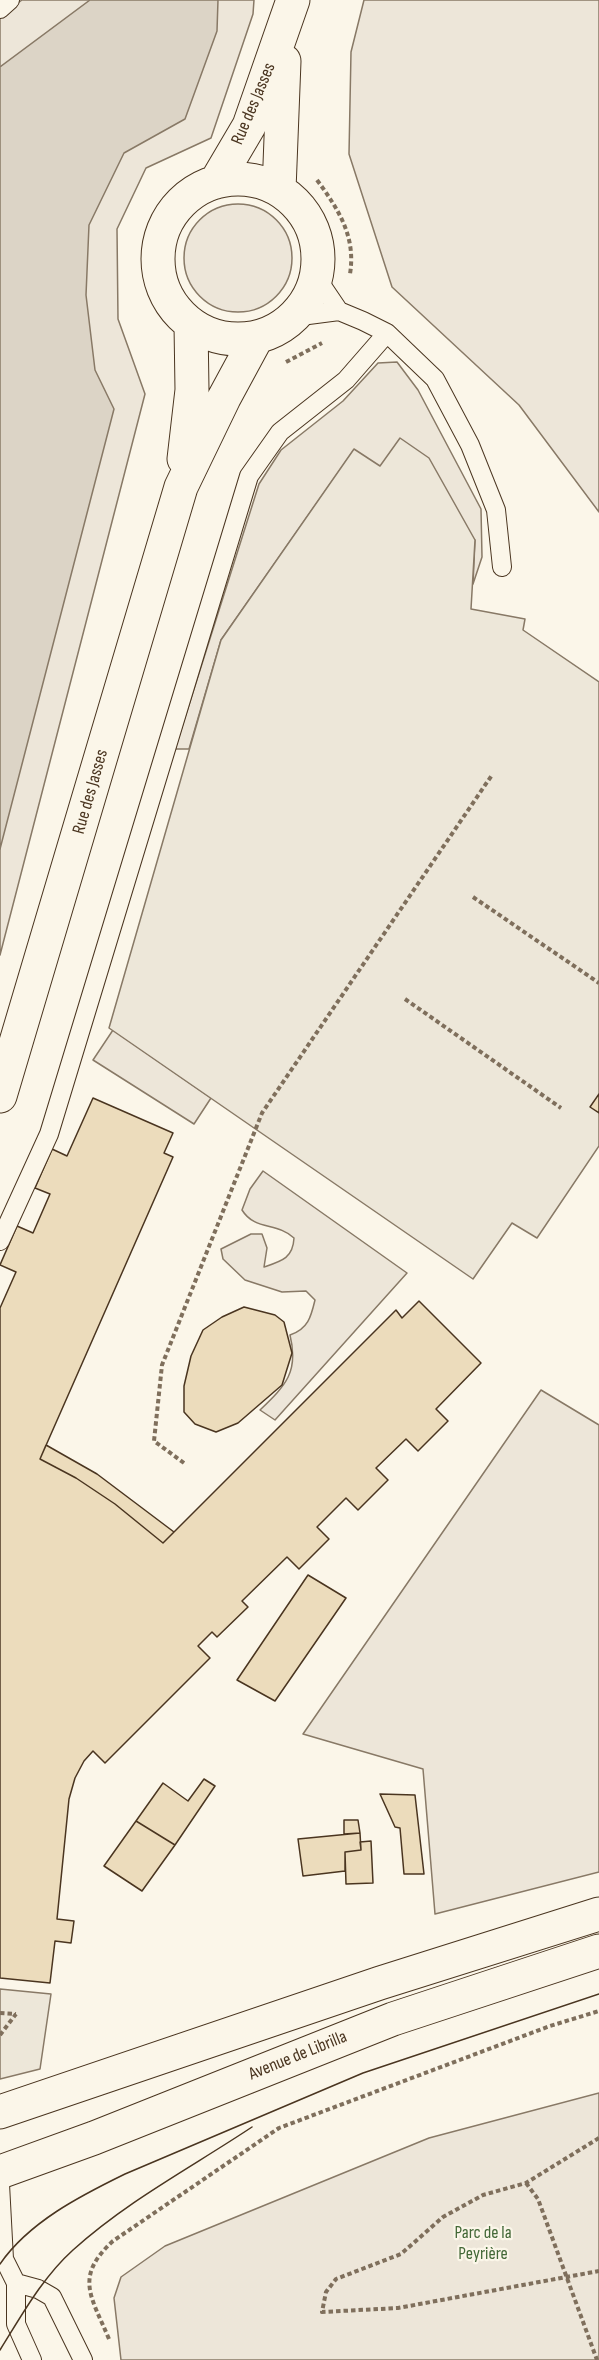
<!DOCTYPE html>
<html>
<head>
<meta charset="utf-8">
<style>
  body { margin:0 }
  canvas { display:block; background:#fbf6e9 }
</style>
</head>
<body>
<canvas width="599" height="2360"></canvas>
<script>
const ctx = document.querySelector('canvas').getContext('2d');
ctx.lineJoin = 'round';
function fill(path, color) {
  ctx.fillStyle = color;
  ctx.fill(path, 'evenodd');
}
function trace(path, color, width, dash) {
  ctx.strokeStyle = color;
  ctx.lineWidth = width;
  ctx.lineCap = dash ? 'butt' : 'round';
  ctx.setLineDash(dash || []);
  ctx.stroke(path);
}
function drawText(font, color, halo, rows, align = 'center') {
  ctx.font = font + ' "Sofia Sans Condensed",sans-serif';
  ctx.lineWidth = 4.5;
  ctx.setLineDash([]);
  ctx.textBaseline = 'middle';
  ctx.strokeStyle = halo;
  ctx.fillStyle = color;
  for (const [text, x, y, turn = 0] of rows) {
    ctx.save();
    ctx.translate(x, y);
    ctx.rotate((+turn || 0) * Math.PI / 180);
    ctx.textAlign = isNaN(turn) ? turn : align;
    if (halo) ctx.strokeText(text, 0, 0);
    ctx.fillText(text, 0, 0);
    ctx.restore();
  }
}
const green = new Path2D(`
  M22,0H254L253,14L211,138L146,168L117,229L118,319L145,394L0,955V16Z
  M364,0H599V512L519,405L392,287L349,154L351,52Z
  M184 258a54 54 0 1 1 108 0a54 54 0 1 1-108 0Z
  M397,362L418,390L481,509L482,557L473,584L475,540L354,450L221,640L189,749H175L259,484L281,450L343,401L378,363Z
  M113,1030L211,1098L194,1124L93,1060Z
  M263,1171L407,1273L275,1420L260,1410C286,1385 299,1372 290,1335C308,1329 311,1317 315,1300L306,1291L282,1292L245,1280L223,1259L221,1249L251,1234H262L267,1248L264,1267C282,1261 293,1258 294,1238C277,1222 255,1231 242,1210L250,1189Z
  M541,1390L599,1425V1872L435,1914L423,1769L303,1734Z
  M599,2093V2360H121L114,2298L121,2277L165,2246L429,2138Z`);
const parking = new Path2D(`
  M400,438L429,458L475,540L471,609L525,619L523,630L599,682V1146L537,1238L512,1223L473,1279L109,1028L221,640L354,449L380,466Z
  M0,1989L51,1994L40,2069L0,2079Z`);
const water = new Path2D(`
  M90,0H218L217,31L185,119L124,153L89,225L86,295L95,370L114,409L0,849V67Z`);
const building = new Path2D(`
  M599,1094V1113L590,1107Z
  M93,1098L173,1133L164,1153L173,1157L40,1459L76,1478L115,1504L163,1543L396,1310L402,1318L419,1301L481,1363L436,1409L448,1421L418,1451L406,1439L376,1468L388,1480L358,1510L346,1498L317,1527L329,1539L299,1569L287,1557L242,1601L248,1607L217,1637L212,1632L198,1646L210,1658L105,1763L93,1751L84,1761L75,1778L69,1799L57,1919L74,1921L71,1943L55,1941L50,1983L0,1978V1308L16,1272L0,1265L17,1226L33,1233L50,1194L35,1188L52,1149L67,1156Z
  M244,1307L275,1315L284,1322L292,1353L282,1385L238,1423L216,1432L195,1424L184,1412V1386L191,1356L203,1330L222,1317Z
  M46,1445L97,1474L174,1532L163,1543L115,1504L76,1478L40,1459Z
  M308,1575L346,1598L275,1701L237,1680Z
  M204,1779L215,1786L175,1845L136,1821L163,1783L188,1801Z
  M380,1794L415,1795L424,1874H404L400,1828L395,1827Z
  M344,1820H358L360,1833L344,1834Z
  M136,1821L175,1845L142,1891L104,1866Z
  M360,1833L361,1850L345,1852V1871L303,1876L298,1839Z
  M371,1841L373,1883L346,1884L345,1852L361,1850L360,1842Z`);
const path = new Path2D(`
  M317,180C339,210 356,237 350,274
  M286,362L322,343
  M473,897L599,983
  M405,999L561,1108
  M184,1463L154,1441L162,1365L262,1113L492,775
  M0,2013L16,2014
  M0,2035L16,2014
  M599,2138L526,2183L483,2195L443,2217L401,2254L336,2279L326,2292L322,2312L398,2308L599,2271
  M526,2183L538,2199L597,2360
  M109,2339C91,2296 74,2277 113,2241L279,2128L550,2026L599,2011`);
const service = new Path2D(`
  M0,9L10,0
  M316,277L339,311
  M293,317L339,311L363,321L387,333L435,379L470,445L496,510L502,567
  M0,1241L49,1134L249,476L280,432L346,380L387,333
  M0,2184L4,2259L16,2283V2324L32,2360
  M16,2283L38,2289L52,2297L83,2360`);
const minor = new Path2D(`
  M158 259a80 80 0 1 1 160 0a80 80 0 1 1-160 0Z
  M216,182L249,126L293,0
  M279,190L284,61
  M184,459L192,390L191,325
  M0,1096L181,487L224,398L257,337`);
const primary = new Path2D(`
  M0,2112L380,1983L599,1914
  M0,2172L94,2138L393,2019L599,1951`);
const tram = new Path2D(`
  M0,2264C29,2222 80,2196 125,2174L363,2073L599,1994
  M0,2350C22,2315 42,2278 73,2250C127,2201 192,2167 252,2127`);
const streetNames = [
  ["Rue des Jasses",254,104,-67],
  ["Rue des Jasses",91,792,-74],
  ["Avenue de Librilla",298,2056,-22]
];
const parkNames = [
  ["Parc de la",483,2233],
  ["Peyrière",483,2254]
];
fill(green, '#ede6d9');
trace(green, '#887966', 1.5);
fill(parking, '#ede7d9');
trace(parking, '#887966', 1.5);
fill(water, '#dcd4c6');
trace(water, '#887966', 1.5);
fill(building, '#ecdcbc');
trace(building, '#4a3520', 1.5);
trace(service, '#4a3520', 20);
trace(minor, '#4a3520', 35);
trace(primary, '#4a3520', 35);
trace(path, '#7f6f5c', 4, [4.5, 3]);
trace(service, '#fbf6e9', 18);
trace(minor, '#fbf6e9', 33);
trace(primary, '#fbf6e9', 33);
trace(tram, '#4a3520', 1.5);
drawText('18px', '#4a3520', '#fbf6e9', streetNames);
drawText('18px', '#436837', '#fbf6e9', parkNames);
</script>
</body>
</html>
